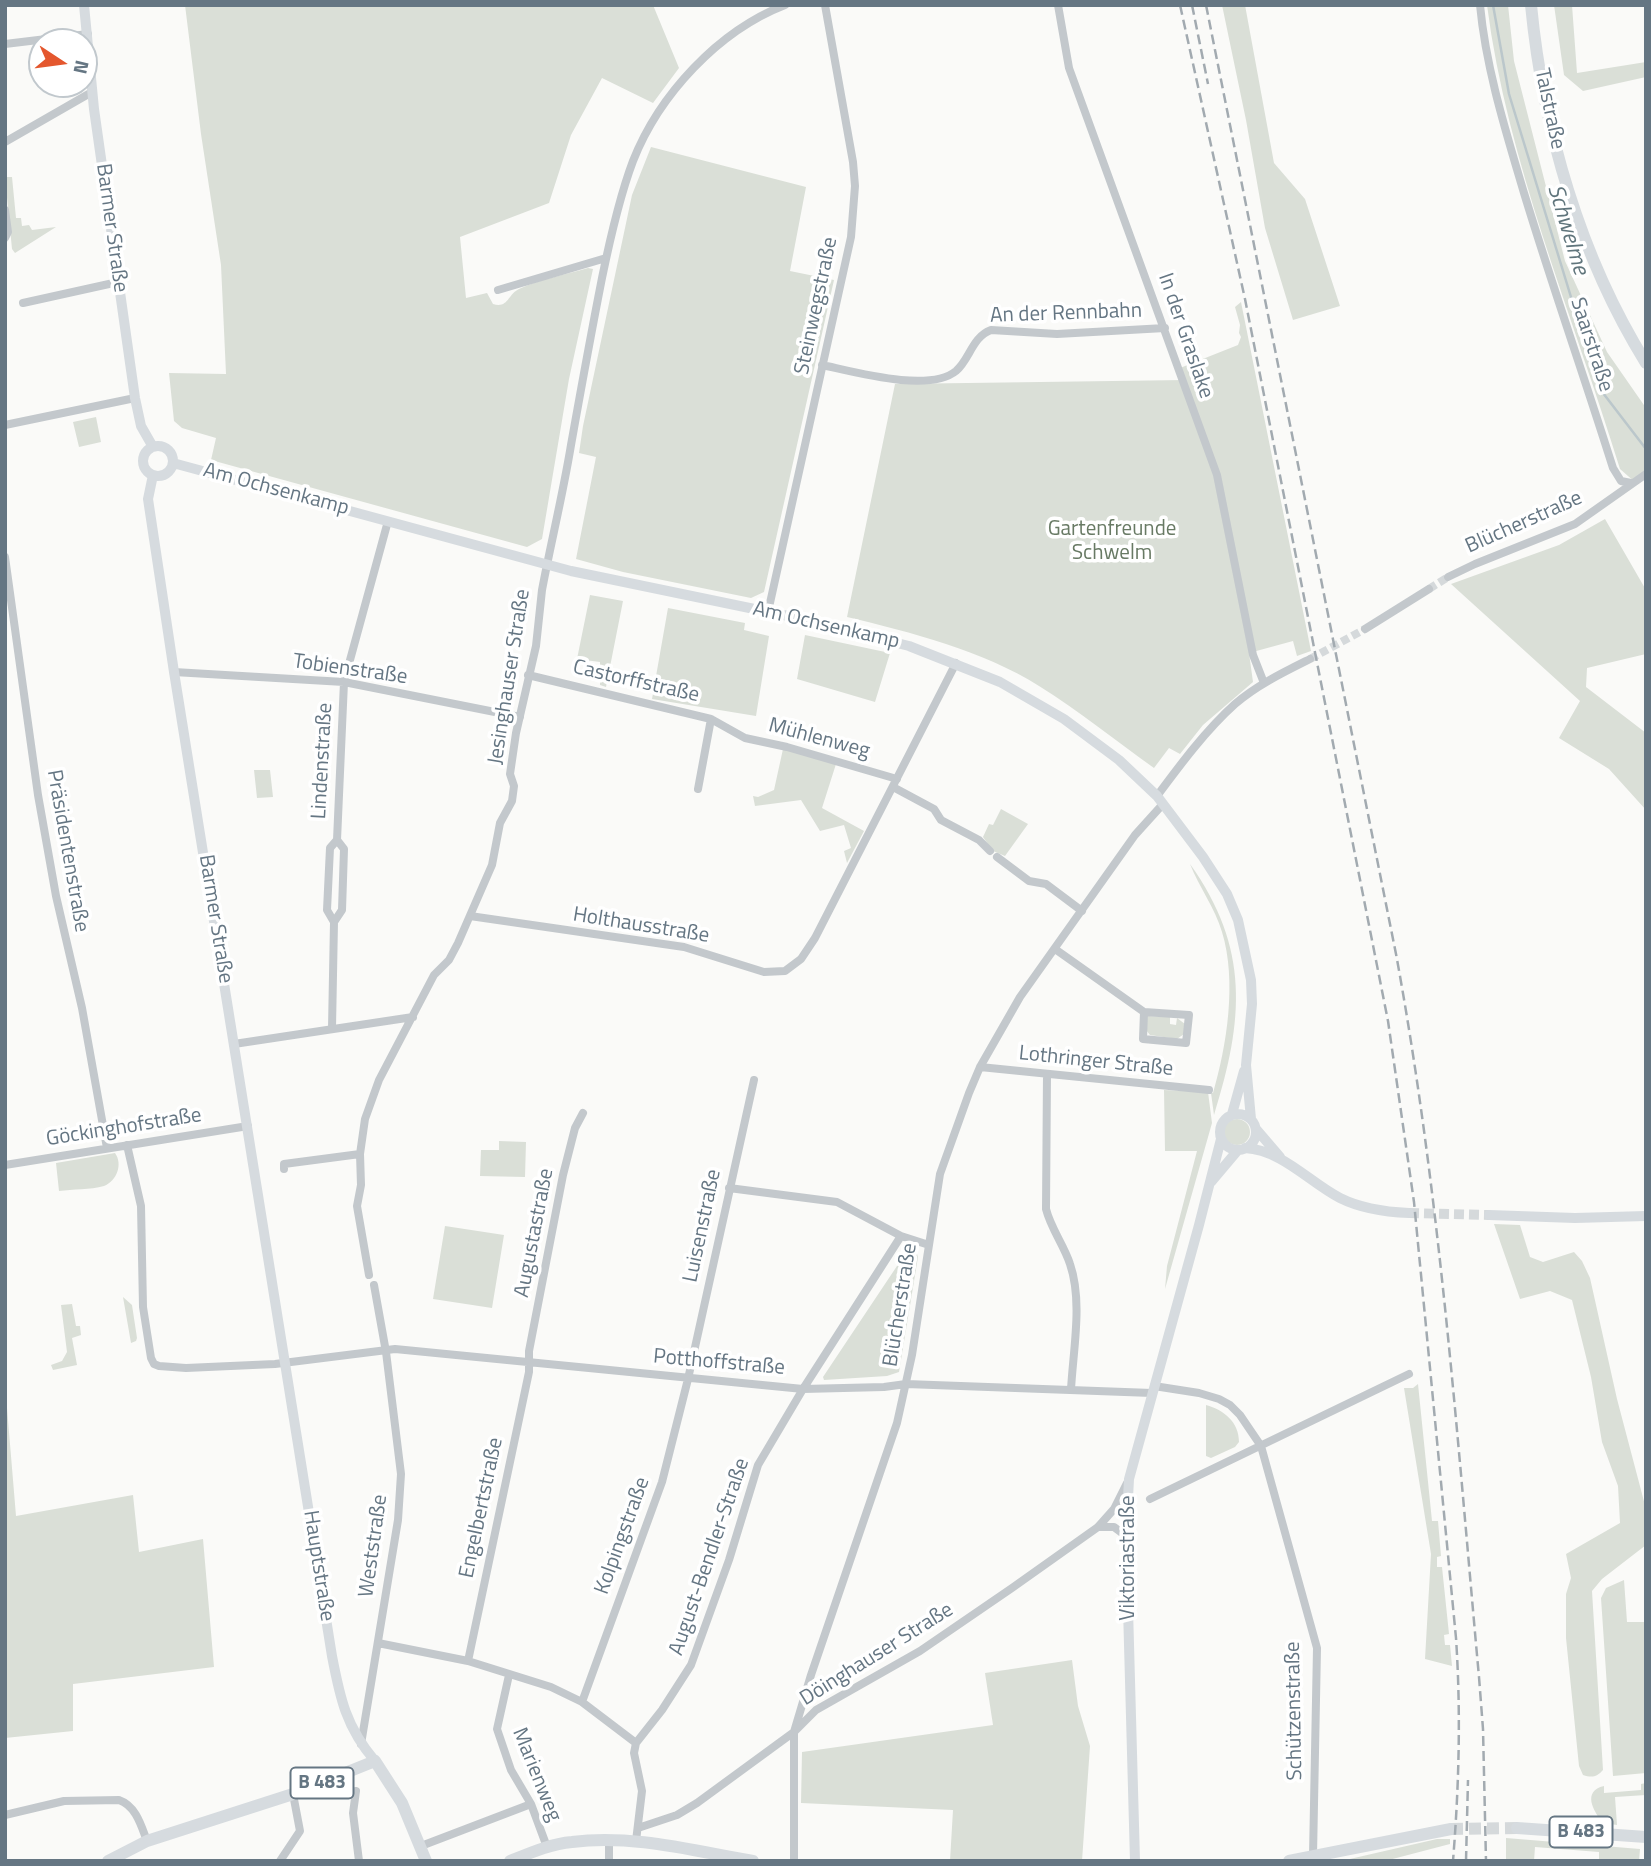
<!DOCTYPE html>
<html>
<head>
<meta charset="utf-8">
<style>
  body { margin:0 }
  #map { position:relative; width:1651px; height:1866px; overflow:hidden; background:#fafaf8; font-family:"Titillium Web",sans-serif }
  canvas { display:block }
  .frame { position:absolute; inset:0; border:7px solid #657683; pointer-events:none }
  .north { position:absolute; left:28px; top:28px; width:70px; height:70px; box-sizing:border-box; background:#fff; border:2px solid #c1c8cd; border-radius:50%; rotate:103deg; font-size:19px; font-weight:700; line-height:28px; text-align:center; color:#657683 }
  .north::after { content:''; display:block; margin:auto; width:24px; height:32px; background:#e4572e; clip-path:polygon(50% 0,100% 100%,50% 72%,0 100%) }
</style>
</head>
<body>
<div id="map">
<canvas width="1651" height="1866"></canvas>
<div class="frame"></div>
<div class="north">N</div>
</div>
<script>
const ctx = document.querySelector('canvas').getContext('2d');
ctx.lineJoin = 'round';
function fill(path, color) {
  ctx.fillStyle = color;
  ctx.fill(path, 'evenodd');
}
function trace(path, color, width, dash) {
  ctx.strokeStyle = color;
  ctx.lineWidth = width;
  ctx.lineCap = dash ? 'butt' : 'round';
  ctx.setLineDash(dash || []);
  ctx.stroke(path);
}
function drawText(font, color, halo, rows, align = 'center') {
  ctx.font = font + ' "Titillium Web",sans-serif';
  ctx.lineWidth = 7;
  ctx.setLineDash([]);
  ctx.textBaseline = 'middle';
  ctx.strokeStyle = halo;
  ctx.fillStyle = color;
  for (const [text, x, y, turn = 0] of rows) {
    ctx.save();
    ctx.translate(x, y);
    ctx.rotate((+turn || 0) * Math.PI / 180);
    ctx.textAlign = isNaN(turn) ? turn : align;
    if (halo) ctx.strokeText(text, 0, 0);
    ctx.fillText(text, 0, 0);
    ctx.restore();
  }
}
const green = new Path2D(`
  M185,5H653L679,68L653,103L602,78L571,135L549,203L460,237L466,298L487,293L493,304C508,309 508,294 519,289C540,279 565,275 588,268L593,269L569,379L542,539L527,547L211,460L216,438L182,428L174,421L169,373L226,374L221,265L201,134Z
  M1222,5H1245L1274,163L1305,199L1340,306L1293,320L1265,228L1246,120Z
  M1487,5H1508L1514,61L1565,261L1607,352L1646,408V475L1636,483L1620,469C1574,318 1507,162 1487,5Z
  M1554,5H1572L1577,73L1646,62V77L1583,91L1564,75Z
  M651,147L806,187L790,271L834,280L764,592L751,598L623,572L576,559L596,457L579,453L583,426L632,195Z
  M5,177H12L16,218H21L22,226L29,225L32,230L56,227L15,253L12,249Z
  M1241,302L1311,651L1297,656L1293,641L1249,653L1253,682L1203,725L1180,754L1169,748L1154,768C1116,741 1079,711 1039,686C984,651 910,632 847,617L895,384L1185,380L1180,368L1238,345L1241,337L1239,333L1240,325L1235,307Z
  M96,417L101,442L79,447L73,422Z
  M1605,519L1646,590V654L1587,668L1586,687L1646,733V810L1609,769L1559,738L1580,701L1451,584L1559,545Z
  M590,595L623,601L606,687L600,685V662L577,659Z
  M668,608L745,623L744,630L769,636L756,716L652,699Z
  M805,635L890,653L875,702L797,679Z
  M783,749L836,764L822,808L864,831L847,863L844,851L851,848L844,825L820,831L801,800L755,806L753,796L758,797L774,790Z
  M254,770H270L273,797L257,798Z
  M1001,809L1028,824L1005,856L993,851L983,837L989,824L993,825Z
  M1190,864C1250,948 1244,1020 1214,1115L1211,1093H1213C1227,1045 1237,981 1222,932C1215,908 1199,887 1190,864Z
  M1147,1016L1170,1017V1024L1176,1025L1177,1018L1185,1024L1184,1034L1177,1039L1150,1035L1146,1030Z
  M1164,1090L1208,1092L1212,1123L1165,1289L1167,1266L1197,1151H1165Z
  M1224 1132a13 13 0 1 1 26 0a13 13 0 1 1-26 0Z
  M499,1141L526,1142L525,1177L480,1176L481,1150H499Z
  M115,1153C123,1164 117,1181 104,1186C90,1190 73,1189 59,1191L56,1163Z
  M1494,1224L1520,1225L1530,1257L1543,1262L1574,1252L1582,1261L1590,1278L1617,1399L1646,1509V1545L1602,1579L1592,1591L1603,1770C1597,1777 1592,1778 1583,1775L1579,1766L1566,1638V1594L1571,1578L1566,1554L1620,1523L1618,1486L1602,1442L1591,1377L1572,1300L1550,1291L1520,1299Z
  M445,1226L504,1235L492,1308L433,1299Z
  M905,1254H917L918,1257L899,1372L887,1376L824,1380L823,1377Z
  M123,1297L132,1305L137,1338L136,1341L131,1343Z
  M72,1304L76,1326H80L81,1335L72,1338L77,1365L53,1370L51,1365L62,1361L67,1352L61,1305Z
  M5,1384L16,1516L133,1495L139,1552L203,1539L214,1667L73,1684V1731L5,1738Z
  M1418,1384L1432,1521H1438L1441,1556L1437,1557V1567H1442L1449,1634L1444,1635L1445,1645H1450L1452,1666L1425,1659L1431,1554L1404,1388H1413Z
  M1206,1405C1224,1410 1239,1422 1239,1442L1235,1447L1211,1458L1206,1456Z
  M1624,1580L1627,1622H1646V1773L1613,1776L1601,1598L1606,1588Z
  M1072,1660L1078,1706L1090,1746L1082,1861H950L953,1810L801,1803L802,1752L993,1725L985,1673Z
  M1646,1783V1795L1615,1797L1617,1825L1603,1823C1593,1811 1582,1791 1604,1786V1793L1641,1790V1784Z
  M1506,1838L1640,1849L1639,1861H1599V1852L1535,1847L1534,1861H1506Z
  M1437,1839H1450V1844L1385,1861H1341Z`);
const stream = new Path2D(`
  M1493,5L1509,94L1596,379L1603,393L1646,449`);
const streetTunnel = new Path2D(`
  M1429,589L1448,577
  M1310,659L1365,629`);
const secondaryTunnel = new Path2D(`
  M1409,1213L1489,1215`);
const primaryTunnel = new Path2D(`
  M1451,1829L1517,1828`);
const street = new Path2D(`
  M1058,5L1069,68L1217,475L1253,655L1264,683
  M1480,5C1486,69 1506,132 1524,193C1552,285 1584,376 1613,468L1621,481L1631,483
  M5,44L88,34
  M5,142L92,92
  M5,210L8,232L5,238
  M498,290L606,258
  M23,303L118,282
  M822,365C855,372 929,393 956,371C970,359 972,337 991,330L1057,334L1165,328
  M5,425L135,398
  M5,557L38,795L56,896L82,1008L107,1148
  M1448,577L1475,564L1575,524L1646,474
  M768,612L851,237L855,186L853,162L825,5
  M1365,629L1429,589
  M174,672L344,682L520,717
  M528,675L711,719L745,738L787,747L897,779
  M893,787L934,809L941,820L979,840L990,851
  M698,789L711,719
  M1157,796C1180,765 1206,730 1235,704C1257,685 1284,672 1310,659
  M997,857L1029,881L1046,884L1082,911
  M470,916L684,947L764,972L785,971L801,959L815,938L956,663
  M334,922L342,910L344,849L337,840
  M1055,949L1144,1012L1143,1039L1186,1043L1189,1015L1144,1012
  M332,1028L334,922L327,910L330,848L337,840L344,682L388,521
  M234,1044L413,1017
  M980,1067L1209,1090
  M1047,1074L1046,1209C1051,1229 1064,1245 1070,1264C1083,1302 1073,1350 1071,1390
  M127,1145L141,1206L143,1307L151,1358L154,1364L159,1366L186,1368L275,1364L395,1349L803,1389L884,1387L906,1384L1152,1393
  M360,1154L361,1185L357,1206L369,1275
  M5,1165L248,1126
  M284,1169V1164L360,1154L365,1119L379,1080L434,975L449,960L458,943L492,865L500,823L512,801L514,786L510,774L516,733L536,646L542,590C551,542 563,494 571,445C581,389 591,334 602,278C610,239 619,198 633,161C659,95 718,31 785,5
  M729,1188L837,1202L901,1236L929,1245
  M1154,1386L1199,1393L1219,1399L1230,1405L1240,1415L1261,1446L1317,1648L1313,1856
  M1150,1499L1409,1374
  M1098,1527H1114L1126,1536
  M378,1643L468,1661L551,1687L582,1702L636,1743L634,1753L642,1791L636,1841
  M468,1661L529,1372V1351L563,1175L575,1128L583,1113
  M509,1675L497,1729L511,1770L531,1804L547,1847
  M582,1702L662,1482L688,1379L754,1080
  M636,1743L662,1710L691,1665L729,1560L758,1465L803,1389L901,1236
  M361,1744L398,1520L401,1474L386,1352L374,1285
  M356,1791L353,1813L359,1861
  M5,1815L64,1801L119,1800C136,1806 141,1825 147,1841
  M638,1828L677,1815L697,1803L794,1732L816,1710L920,1651L1012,1588L1098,1527L1114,1509L1127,1483
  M421,1846L531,1804
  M280,1861L300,1831L293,1794
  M609,1861V1840
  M794,1861V1732L811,1675L897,1423L912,1355L940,1174L969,1093L980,1067L1020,997L1135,835L1163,804`);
const secondary = new Path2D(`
  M84,5L94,109L135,398L141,426L153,447
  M143 461a15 15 0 1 1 30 0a15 15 0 1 1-30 0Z
  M173,463L571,571L793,617L909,646L1000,682L1064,719L1119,760L1157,796L1203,857L1227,894L1238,920L1251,980L1252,1004L1246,1065L1251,1119
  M153,475L148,499L174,672L332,1656C340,1698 346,1727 375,1761
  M1220 1132a18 18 0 1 1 36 0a18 18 0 1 1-36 0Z
  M1232,1114L1244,1071
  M1256,1129L1280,1157
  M1245,1148C1282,1150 1309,1182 1340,1198C1362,1209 1385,1212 1409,1213
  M1211,1182L1238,1150
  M1489,1215L1575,1218L1646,1216
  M1135,1861L1126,1536L1129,1479L1199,1225L1221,1139`);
const primary = new Path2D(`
  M1531,5C1543,129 1580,257 1646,363
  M1517,1828L1646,1837
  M108,1861L147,1841L293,1794L375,1761L402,1803L426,1861
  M510,1861C530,1853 550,1844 572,1842C632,1834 694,1851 753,1861
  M1289,1861L1451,1829`);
const rail = new Path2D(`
  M1180,5L1245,299L1388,1021L1414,1202L1456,1638C1461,1713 1459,1786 1453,1861
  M1192,5L1208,84
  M1206,5L1396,954C1440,1193 1457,1436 1479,1677L1483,1729L1486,1861
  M1466,1861L1468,1780`);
const shields = [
  [322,1783,63],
  [1581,1832,63]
];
const shieldNames = [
  ["B 483",322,1783],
  ["B 483",1581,1832]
];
const streetNames = [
  ["Talstraße",1549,109,78],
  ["Barmer Straße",111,228,82],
  ["Steinwegstraße",817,306,-78],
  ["An der Rennbahn",1066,314,-2],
  ["In der Graslake",1185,336,71],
  ["Saarstraße",1591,345,72],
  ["Am Ochsenkamp",276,490,15],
  ["Blücherstraße",1524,523,-24],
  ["Am Ochsenkamp",826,626,13],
  ["Tobienstraße",350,670,8],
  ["Jesinghauser Straße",510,677,-81],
  ["Castorffstraße",636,682,13],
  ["Mühlenweg",819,739,15],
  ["Lindenstraße",323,761,-87],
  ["Präsidentenstraße",67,851,80],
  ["Barmer Straße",215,919,81],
  ["Holthausstraße",641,926,9],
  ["Lothringer Straße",1096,1062,6],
  ["Göckinghofstraße",124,1128,-9],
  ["Luisenstraße",703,1226,-78],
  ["Augustastraße",535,1233,-79],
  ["Blücherstraße",901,1305,-81],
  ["Potthoffstraße",719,1363,5],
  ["Engelbertstraße",482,1508,-78],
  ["Kolpingstraße",623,1536,-70],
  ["Weststraße",374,1546,-82],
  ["August-Bendler-Straße",710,1557,-71],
  ["Viktoriastraße",1129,1558,-90],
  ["Hauptstraße",318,1566,81],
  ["Döinghauser Straße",877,1655,-32],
  ["Schützenstraße",1295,1711,-91],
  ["Marienweg",536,1775,68]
];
const parkNames = [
  ["Gartenfreunde",1112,530],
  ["Schwelm",1112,554]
];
const waterNames = [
  ["Schwelme",1567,230,73]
];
fill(green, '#dadfd7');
trace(stream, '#bbc7cb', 2.5);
trace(streetTunnel, '#d5d9db', 8, [8, 4]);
trace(secondaryTunnel, '#d5d9db', 10, [10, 5]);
trace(primaryTunnel, '#d5d9db', 12, [12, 6]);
trace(street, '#c3c8cc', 8);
trace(secondary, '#d6dbdf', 10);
trace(primary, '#d6dbdf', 12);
trace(rail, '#a2aab0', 2.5, [10, 5]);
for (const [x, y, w] of shields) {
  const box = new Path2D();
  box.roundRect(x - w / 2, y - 15.5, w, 31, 5);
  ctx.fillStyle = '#fff';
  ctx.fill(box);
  trace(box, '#657683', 2);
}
drawText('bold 19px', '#657683', null, shieldNames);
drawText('21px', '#657683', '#fff', streetNames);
drawText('21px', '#687a64', '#fff', parkNames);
drawText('italic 23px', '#60757c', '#fff', waterNames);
</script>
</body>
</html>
